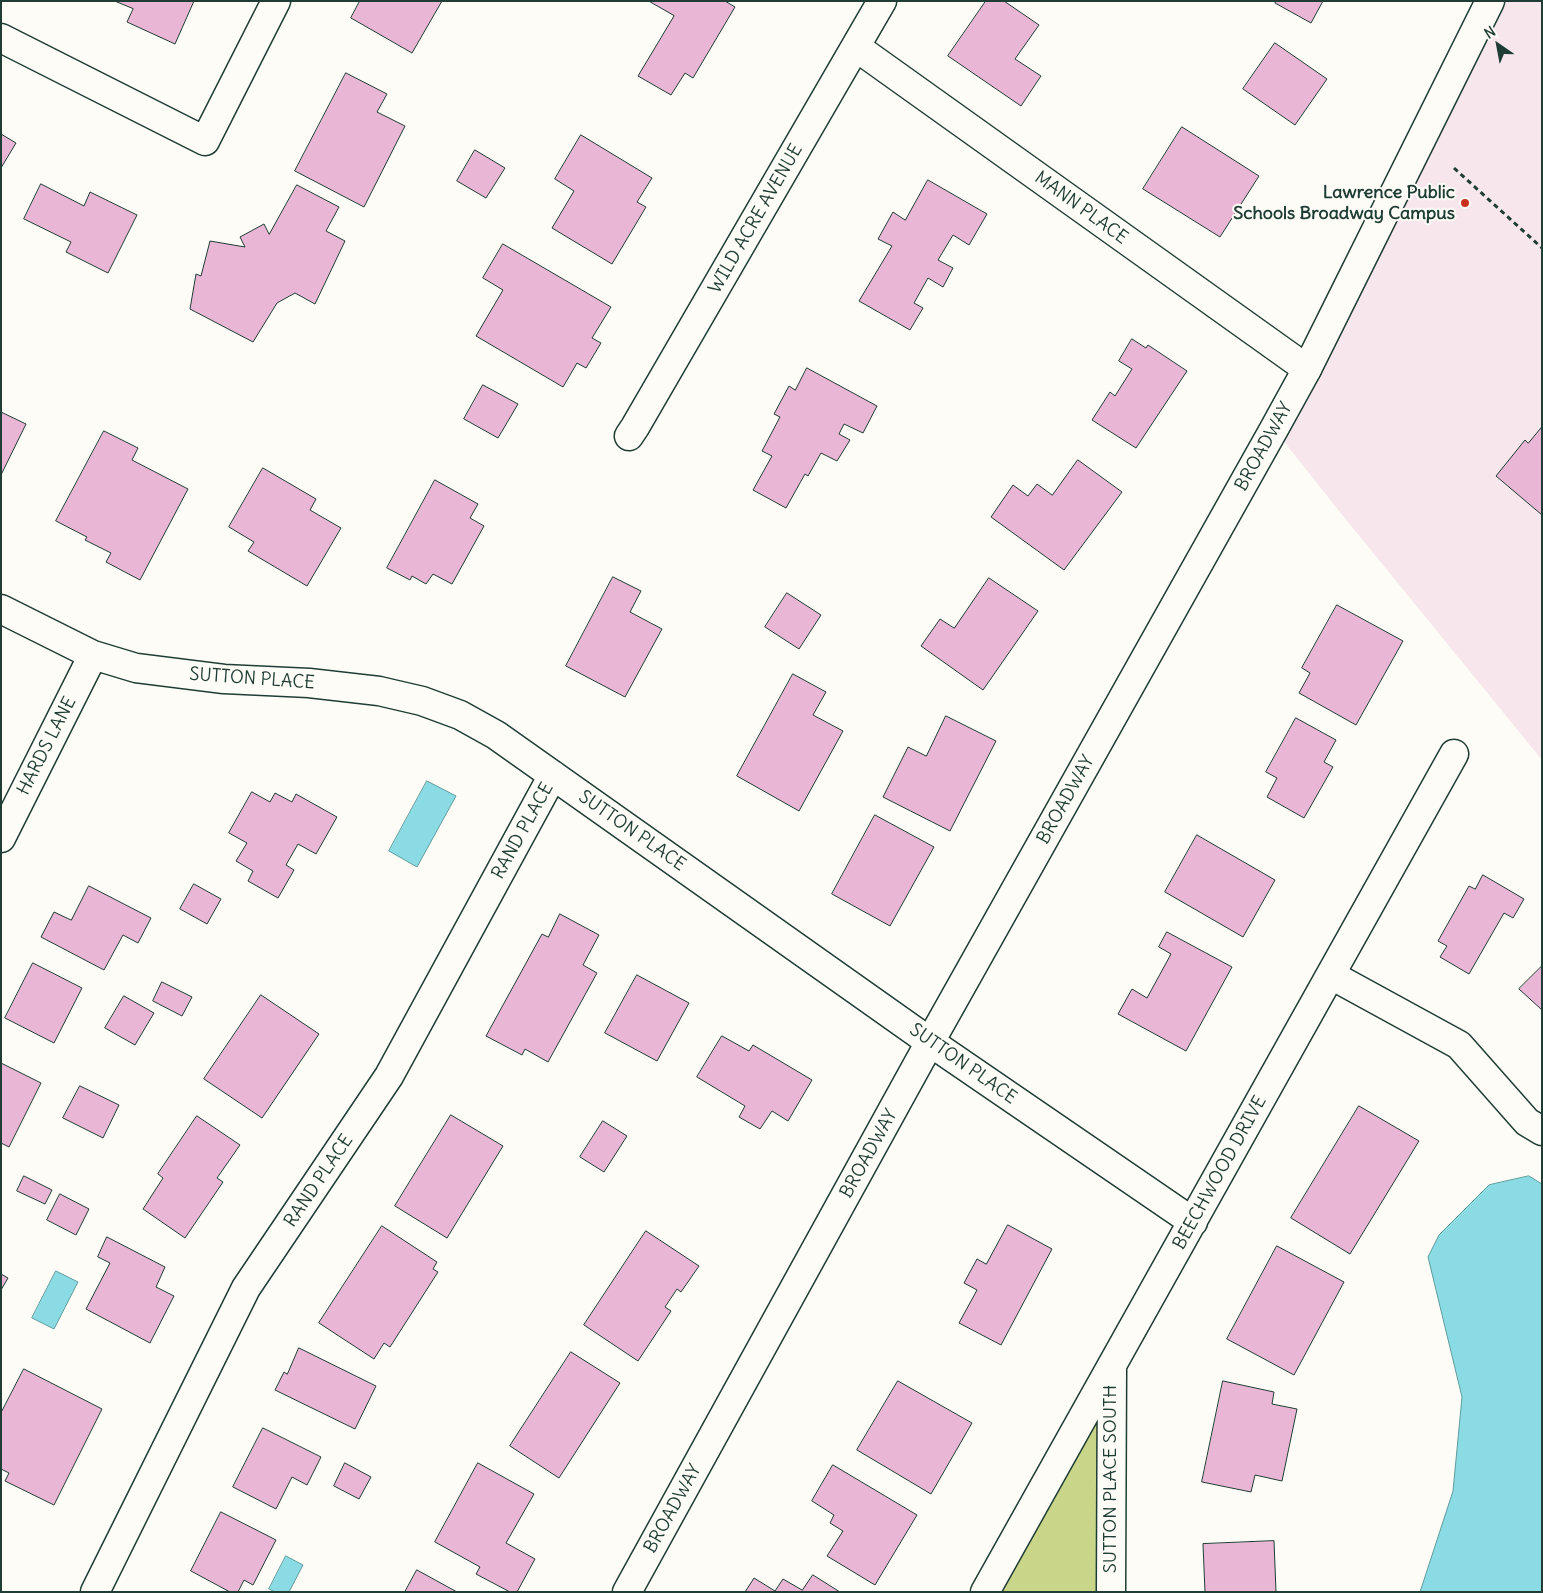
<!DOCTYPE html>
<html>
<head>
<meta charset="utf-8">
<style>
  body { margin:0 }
  #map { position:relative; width:1543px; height:1593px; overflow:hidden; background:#fdfcf7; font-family:Delius,sans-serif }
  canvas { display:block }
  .frame { position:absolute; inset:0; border:2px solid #1f3d34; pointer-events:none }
  .north { position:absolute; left:1473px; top:20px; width:50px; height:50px; -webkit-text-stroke:4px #fdfcf7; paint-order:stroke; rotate:327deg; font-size:14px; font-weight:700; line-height:20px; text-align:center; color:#1f3d34 }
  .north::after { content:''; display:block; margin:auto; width:18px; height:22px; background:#1f3d34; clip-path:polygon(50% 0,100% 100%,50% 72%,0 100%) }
</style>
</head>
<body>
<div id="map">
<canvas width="1543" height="1593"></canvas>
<div class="frame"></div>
<div class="north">N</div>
</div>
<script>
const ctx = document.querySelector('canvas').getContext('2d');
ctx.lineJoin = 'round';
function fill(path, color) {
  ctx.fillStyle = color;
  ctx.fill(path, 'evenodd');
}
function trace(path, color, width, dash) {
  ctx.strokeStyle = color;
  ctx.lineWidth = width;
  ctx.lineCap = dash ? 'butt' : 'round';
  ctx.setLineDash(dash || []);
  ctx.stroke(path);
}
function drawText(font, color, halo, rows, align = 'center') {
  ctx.font = font + ' Delius,sans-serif';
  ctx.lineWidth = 4;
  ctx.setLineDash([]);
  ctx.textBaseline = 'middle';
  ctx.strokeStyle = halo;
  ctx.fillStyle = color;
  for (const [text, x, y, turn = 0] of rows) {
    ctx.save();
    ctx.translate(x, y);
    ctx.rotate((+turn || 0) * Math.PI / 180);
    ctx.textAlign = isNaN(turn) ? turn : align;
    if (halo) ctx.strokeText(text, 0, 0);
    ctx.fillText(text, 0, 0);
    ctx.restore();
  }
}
const built = new Path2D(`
  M1490,1H1542V760L1339,511L1274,429Z`);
const green = new Path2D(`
  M1112,1367L1111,1592H985Z`);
const water = new Path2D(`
  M427,781L456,796L417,867L389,851Z
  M1529,1176L1542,1184V1592H1420L1453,1491L1462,1397L1428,1257L1439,1235L1489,1185Z
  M56,1271L78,1282L54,1329L32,1318Z
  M286,1556L303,1565L289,1592H275L269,1589Z`);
const building = new Path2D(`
  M115,1H194L175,44L127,22L133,9Z
  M360,1H442L412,53L351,18Z
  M649,1H725L735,7L693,78L685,73L671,95L638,76L674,16Z
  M986,1H1004L1039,25L1015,59L1041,76L1021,106L948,56Z
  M1277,1H1323L1311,23L1275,3Z
  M1275,43L1327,79L1295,125L1243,89Z
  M346,73L387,94L377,112L405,126L364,207L295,171Z
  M1182,127L1259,176L1220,237L1143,189Z
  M1,134L16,143L1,168Z
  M581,135L652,178L637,202L646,207L612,264L552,228L574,191L555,179Z
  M475,150L505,168L486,198L457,181Z
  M928,180L987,214L969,245L953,235L938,260L953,268L943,287L928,278L914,303L923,308L910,330L859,301L892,246L878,239L893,212L905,220Z
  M41,184L84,206L90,192L137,215L108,273L66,252L71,242L24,219Z
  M297,185L339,207L326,231L345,241L315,304L295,293L277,303L253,342L190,309L196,274L201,276L210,241L245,247L240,237L264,224L269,234Z
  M503,244L611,307L592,338L601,343L586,368L577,363L563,387L476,336L503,290L483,278Z
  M1132,339L1146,348L1148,345L1187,371L1136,448L1092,420L1110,392L1115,396L1132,369L1119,361Z
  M807,368L877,406L863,433L844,424L839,434L850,440L837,461L821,453L808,476L805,474L786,508L753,490L772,456L762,451L780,417L774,414L789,386L795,390Z
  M483,385L518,404L498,438L464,419Z
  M1,412L26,424L1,475Z
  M1542,427V515L1496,476L1525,440L1528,443Z
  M104,431L138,448L132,460L188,489L140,580L106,562L111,553L85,540L87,537L56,521Z
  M1078,460L1122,492L1064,570L991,517L1013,485L1028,496L1037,484L1052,495Z
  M263,468L316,499L310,510L341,528L307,586L248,551L254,542L229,527Z
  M435,480L478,504L470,518L484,526L452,584L433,574L426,584L412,576L410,580L387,568Z
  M613,577L641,591L630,612L662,629L625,697L566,666Z
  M989,578L1038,611L983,690L921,646L940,619L954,628Z
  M787,593L821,615L799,649L765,627Z
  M1337,605L1403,641L1356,725L1299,693L1310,673L1302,668Z
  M793,674L826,692L813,715L843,731L799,811L737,776Z
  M946,716L996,741L950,831L883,797L908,747L926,756Z
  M1296,718L1336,740L1324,762L1333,767L1304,818L1267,797L1277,778L1266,772Z
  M252,792L270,802L275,793L292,802L296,794L337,817L316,854L298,844L286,865L294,870L278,898L248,881L253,871L236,861L247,843L229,833Z
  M875,815L934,847L890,926L832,894Z
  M1197,835L1275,880L1243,937L1165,892Z
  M1483,875L1524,899L1513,918L1504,913L1469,974L1440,957L1447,946L1438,941L1469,886L1475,889Z
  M194,884L221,899L207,924L180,909Z
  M89,886L151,918L138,943L123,935L104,970L41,937L54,912L71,920Z
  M560,914L599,935L583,965L597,973L548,1062L525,1049L522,1055L486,1036L542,934L548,937Z
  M1167,932L1232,967L1186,1051L1118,1014L1132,989L1147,998L1171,954L1159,947Z
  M33,963L82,988L54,1043L5,1018Z
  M1542,966V1010L1519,989Z
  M637,975L689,1003L657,1061L605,1033Z
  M162,982L192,997L182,1016L153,1001Z
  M261,995L319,1034L262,1118L204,1079Z
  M124,996L154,1013L135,1045L105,1028Z
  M722,1036L749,1051L753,1045L812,1080L788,1121L772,1111L760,1129L739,1117L745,1106L697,1077Z
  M1,1063L41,1083L9,1147L1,1143Z
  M80,1086L119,1105L103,1138L63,1118Z
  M1359,1106L1419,1141L1350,1254L1291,1218Z
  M451,1115L503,1146L447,1238L395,1206Z
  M197,1116L240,1145L217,1178L223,1182L185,1238L143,1209L163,1178L158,1174Z
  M603,1121L627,1136L604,1172L580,1157Z
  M24,1176L52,1190L45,1204L17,1191Z
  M60,1194L89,1209L76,1235L47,1220Z
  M1008,1225L1052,1249L1001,1345L959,1323L977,1290L964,1283L977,1259L986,1264Z
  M382,1226L437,1262L433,1269L438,1272L390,1347L384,1343L374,1359L319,1323Z
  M646,1231L699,1266L681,1292L677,1289L665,1307L671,1311L638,1361L584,1325Z
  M107,1237L165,1267L156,1287L174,1296L150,1343L86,1309L110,1263L98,1257Z
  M1277,1246L1344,1282L1294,1375L1227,1339Z
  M1,1274L8,1278L1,1290Z
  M299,1348L376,1386L355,1429L275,1390L284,1372L287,1374Z
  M571,1352L620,1383L559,1478L510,1446Z
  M24,1369L102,1409L54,1505L5,1481L9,1473L1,1469V1413Z
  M898,1381L972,1423L931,1494L857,1450Z
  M1223,1381L1274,1392L1272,1404L1297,1409L1282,1481L1255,1475L1251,1492L1202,1482Z
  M263,1428L321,1457L307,1485L292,1477L276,1509L233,1487Z
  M345,1463L371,1477L359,1499L334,1486Z
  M478,1463L534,1494L506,1543L535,1559L517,1592H510L476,1574L480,1567L435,1542Z
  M833,1465L917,1515L875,1585L827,1556L843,1531L830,1523L834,1515L812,1501Z
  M221,1512L276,1540L253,1585L244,1580L238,1592H230L191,1571Z
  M1274,1541L1276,1592H1205L1203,1544Z
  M417,1570L457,1592H405Z
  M813,1575L840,1592H745L754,1578L775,1591L783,1579L802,1590Z`);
const path = new Path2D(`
  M1454,168L1542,248`);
const minor = new Path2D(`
  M1,38L205,141L276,1
  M856,47L1307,369
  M629,436L635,427L882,1
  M1,609L93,655L136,668L224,679L309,683L379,691L422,701L460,715L496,735L930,1042L1193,1222
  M1,838L93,655
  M1331,975L1459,1045L1527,1122L1542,1131
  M95,1592L246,1288L389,1076L553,775
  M985,1592L1454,754
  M1111,1592L1112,1368`);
const secondary = new Path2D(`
  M627,1592L930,1042L1274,429L1307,369L1490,1`);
const markers = [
  [1465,203,5,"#c8321e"]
];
const poiNames = [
  ["Lawrence Public",1455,193],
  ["Schools Broadway Campus",1455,214]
];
const streetNames = [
  ["MANN PLACE",1081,208,36],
  ["WILD ACRE AVENUE",756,219,-60],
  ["BROADWAY",1264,447,-61],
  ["SUTTON PLACE",252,679,4],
  ["HARDS LANE",47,746,-63],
  ["BROADWAY",1066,800,-61],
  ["RAND PLACE",523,831,-61],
  ["SUTTON PLACE",632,831,35],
  ["SUTTON PLACE",963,1064,35],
  ["BROADWAY",869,1154,-61],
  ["BEECHWOOD DRIVE",1220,1173,-61],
  ["RAND PLACE",319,1181,-56],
  ["SUTTON PLACE SOUTH",1111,1479,-90],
  ["BROADWAY",673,1509,-61]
];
fill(built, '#f7e7ed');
fill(green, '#c9d589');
fill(water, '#8adbe3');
trace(water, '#5f9c9d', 1);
fill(building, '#e9b7d5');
trace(building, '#1f3d34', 1);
trace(minor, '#1f3d34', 31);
trace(secondary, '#1f3d34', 31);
trace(path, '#1f3d34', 3, [5, 4]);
trace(minor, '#fdfcf7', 28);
trace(secondary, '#fdfcf7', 28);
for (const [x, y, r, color] of markers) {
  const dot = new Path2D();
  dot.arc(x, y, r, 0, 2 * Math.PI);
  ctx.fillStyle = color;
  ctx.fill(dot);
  trace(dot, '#fdfcf7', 2);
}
drawText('bold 18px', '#1f3d34', '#fdfcf7', poiNames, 'right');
drawText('18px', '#1f3d34', '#fdfcf7', streetNames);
</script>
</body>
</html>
